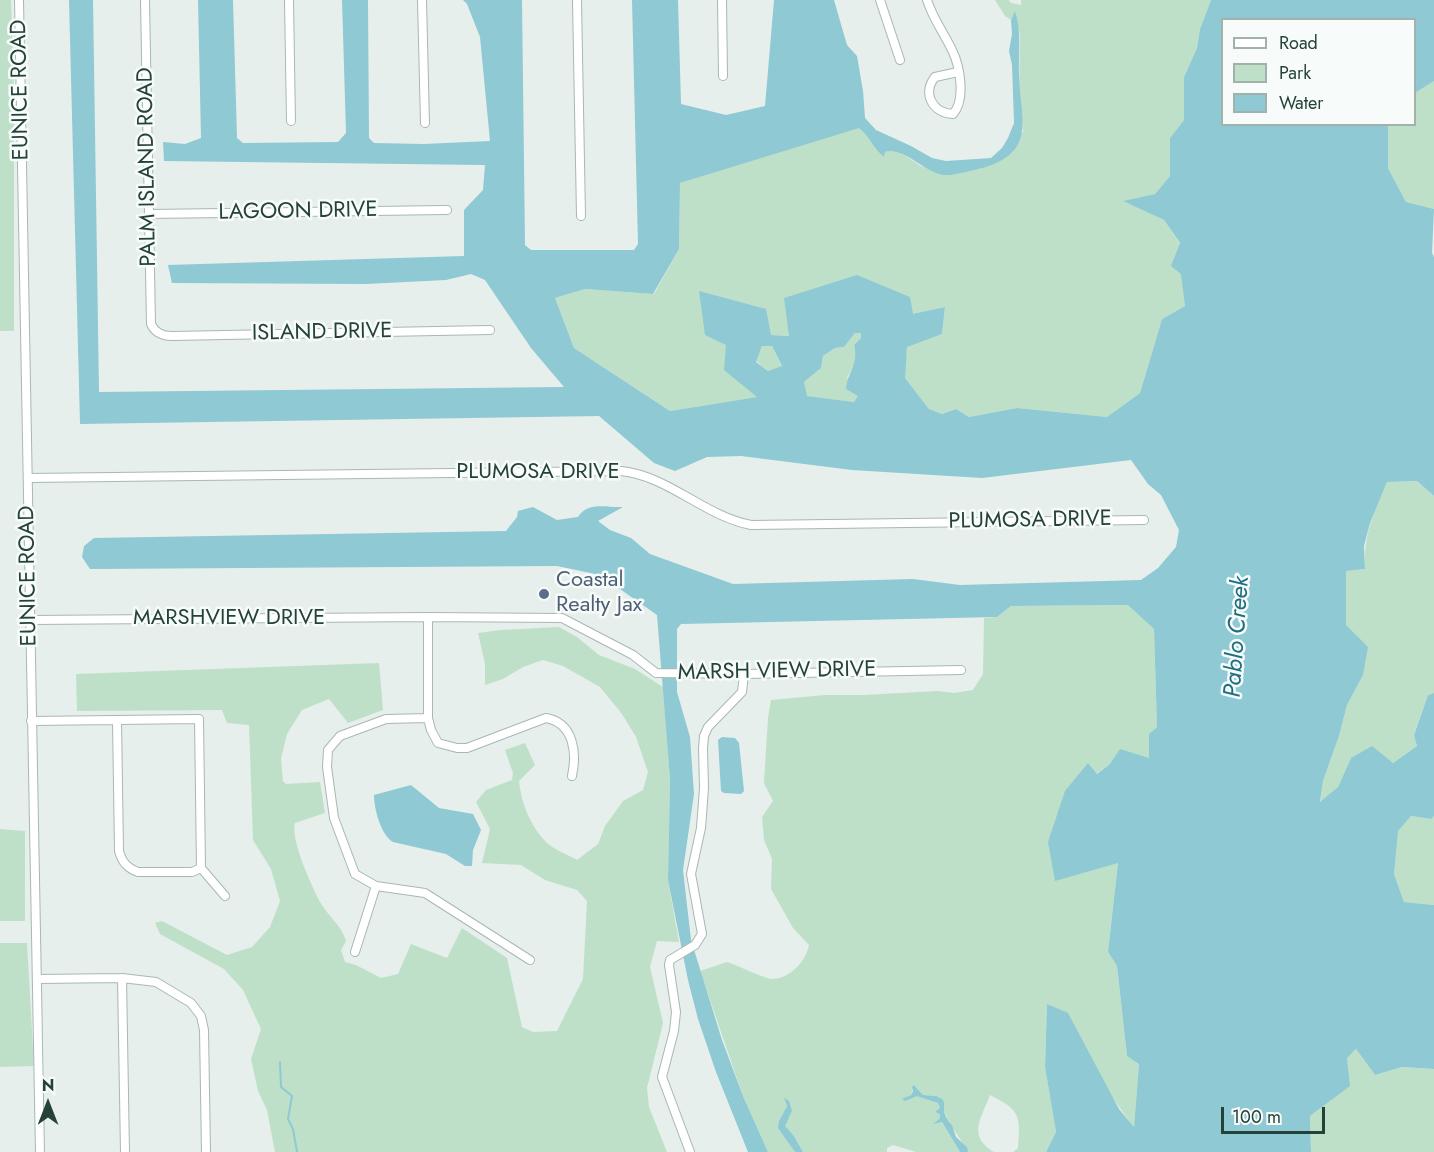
<!DOCTYPE html>
<html>
<head>
<meta charset="utf-8">
<style>
  body { margin:0 }
  #map { position:relative; width:1434px; height:1152px; overflow:hidden; background:#e6efeb; font-family:Jost,sans-serif }
  canvas { display:block }
  .legend { position:absolute; left:1221px; top:18px; width:195px; height:108px; box-sizing:border-box; background:#f7fbf9; border:2px solid #a3b1ad; margin:0; padding:8px 10px; list-style:none; font-size:18px; color:#24423a }
  .legend li { display:flex; align-items:center; gap:12px; height:30px }
  .legend b { width:30px; border:2px solid #a3b1ad }
  .north { position:absolute; left:18px; top:1074px; width:60px; height:60px; -webkit-text-stroke:4px #f7fbf9; paint-order:stroke; rotate:0deg; font-size:16px; font-weight:700; line-height:24px; text-align:center; color:#24423a }
  .north::after { content:''; display:block; margin:auto; width:21px; height:27px; background:#24423a; clip-path:polygon(50% 0,100% 100%,50% 72%,0 100%) }
  .scale { position:absolute; left:1221px; top:1107px; width:104px; height:27px; box-sizing:border-box; border:3px solid #24423a; border-top:0; padding-left:8px; font-size:18px; line-height:21px; white-space:nowrap; color:#24423a; -webkit-text-stroke:4px #f7fbf9; paint-order:stroke }
</style>
</head>
<body>
<div id="map">
<canvas width="1434" height="1152"></canvas>
<ul class="legend">
<li><b style="height:8px;background:#fff"></b>Road</li>
<li><b style="height:16px;background:#bfe0c8"></b>Park</li>
<li><b style="height:16px;background:#8ec9d4"></b>Water</li>
</ul>
<div class="north">N</div>
<div class="scale">100 m</div>
</div>
<script>
const ctx = document.querySelector('canvas').getContext('2d');
ctx.lineJoin = 'round';
function fill(path, color) {
  ctx.fillStyle = color;
  ctx.fill(path, 'evenodd');
}
function trace(path, color, width, dash) {
  ctx.strokeStyle = color;
  ctx.lineWidth = width;
  ctx.lineCap = dash ? 'butt' : 'round';
  ctx.setLineDash(dash || []);
  ctx.stroke(path);
}
function drawText(font, color, halo, rows, align = 'center') {
  ctx.font = font + ' Jost,sans-serif';
  ctx.lineWidth = 5;
  ctx.setLineDash([]);
  ctx.textBaseline = 'middle';
  ctx.strokeStyle = halo;
  ctx.fillStyle = color;
  for (const [text, x, y, turn = 0] of rows) {
    ctx.save();
    ctx.translate(x, y);
    ctx.rotate((+turn || 0) * Math.PI / 180);
    ctx.textAlign = isNaN(turn) ? turn : align;
    if (halo) ctx.strokeText(text, 0, 0);
    ctx.fillText(text, 0, 0);
    ctx.restore();
  }
}
const green = new Path2D(`
  M0,0H11L14,91V331H0Z
  M995,0H1009L1011,3L1021,5V0H1211L1200,29L1197,48L1184,77V120L1170,138V176L1155,194L1124,201L1164,220L1180,244L1185,306L1162,319L1140,393L1107,417L1017,408L969,417L956,409L942,414L929,409L904,377L907,346L942,334L945,307L912,315L790,336L771,335L726,345L758,397L670,411L574,348L555,298L585,289L654,294L679,249L680,183L859,127L884,156L885,152L891,150L898,151L921,166L943,175L980,169L1023,132L1019,90L1020,35L1015,12L1011,20L1005,16Z
  M1434,81V209L1406,202L1388,168V125L1414,124L1415,93Z
  M855,333H861V338L854,345L857,358L847,378L859,396L854,402L806,396L804,382L821,368L823,356L835,348L844,347Z
  M762,346H772L782,367L768,371L756,361Z
  M1417,481L1434,496V693L1428,695L1414,734L1417,746L1393,763L1351,758L1338,787L1320,804L1323,781L1339,736L1347,705L1363,675L1346,625V571L1365,569C1364,532 1373,515 1387,482Z
  M1129,605L1154,629L1157,727L1149,734V759L1110,764L1096,774L1088,763L1118,863L1108,952L1117,966L1127,1056L1139,1063L1134,1128L1047,1004L1045,1067L1056,1132L1046,1152H1013L1018,1148C1021,1114 1019,1110 990,1095C981,1119 967,1136 994,1152H968C967,1149 950,1123 947,1121V1117L936,1096L923,1095L914,1085L911,1095L903,1099L905,1101L917,1095L938,1103L940,1108V1118L934,1123L942,1122L960,1152H916L893,1145L887,1148V1152H803L794,1136L784,1126L792,1111L784,1099L787,1106L779,1121L795,1152H768L743,1096L700,971L727,962C737,965 763,978 772,979C790,979 806,961 809,945L793,928L771,889L772,859L764,840L762,817L773,801L764,783L768,718L771,700L825,695H863L937,691L954,693L973,690L983,674L984,618L997,617L1011,606Z
  M559,627L577,637L599,655L635,669L663,687L670,779L668,880L679,942L657,941L650,967L663,1023L647,1088L649,1107L667,1152H275L267,1110L258,1091L251,1059L261,1029L243,990L224,969L160,934L155,923L162,921L227,955L252,947L270,927L280,901L271,869L253,840L249,725L227,723L222,710L77,711L76,674L379,663L383,710L348,723L329,699L302,710L287,734L281,759L283,781L286,784L320,782L325,813L295,823C290,839 312,887 320,902C328,916 342,926 346,941L341,950L345,962L356,965L381,978L398,974L411,944L447,958L462,928L507,958L522,1027L533,1032L557,1031L583,979L587,901L577,890L545,880L521,865L482,863L490,829L476,802L486,790L512,780L513,773L505,750L525,743L535,765L519,781C521,803 531,828 548,844C556,850 568,855 577,860L598,844L605,826L623,801L643,790L648,772L636,737L622,714L600,687L563,666L543,660L523,667L503,679L485,685V664L478,633L501,630Z
  M1411,816L1431,819L1434,816V905L1404,902L1394,874L1397,831Z
  M0,829L25,831V921H0Z
  M0,943H27L34,1066L0,1067Z
  M1356,1049L1375,1075L1402,1067L1434,1069V1152H1311L1310,1116L1349,1086L1347,1058Z`);
const water = new Path2D(`
  M69,0H93L99,392L564,387L531,348L485,280L471,274L446,280L366,284L172,283L168,265L464,256V210L483,190L485,165L164,161L163,142L185,144L201,138L198,0H233L237,138L243,143L338,142L346,133L342,0H368L369,138L374,143L424,144L490,141L480,37L467,4L463,0H522L525,245L531,250H634L638,244L632,0H678L681,104L726,115L765,106L774,0H834L847,45L857,56L863,91L865,118L876,130L911,146L932,158L946,161L991,158L1002,148L1008,138L1014,123L1012,65L1009,51L1012,34L1011,20L1015,11C1022,32 1018,53 1019,75C1020,119 1038,151 983,168C974,170 952,176 943,175C924,172 902,146 885,152L884,157C873,148 870,137 859,128L680,183L679,249L653,294L585,289L555,298L574,348L670,411L757,397L724,370L726,345L705,335L699,291L766,309L771,335L789,336L784,298L857,275L910,297L913,314L945,307L942,334L907,347L905,378L929,409L942,414L956,409L969,417L1017,408L1107,417L1140,393L1162,319L1185,306L1181,274L1171,266L1180,243L1164,220L1123,201L1155,194L1170,176V138L1184,120V77L1197,48L1200,29L1211,0H1434V81L1415,93L1414,20H1222V124L1388,125V168L1406,202L1434,209L1432,253L1434,257V496L1417,481L1387,482L1370,523L1364,546L1365,569L1346,571V625L1368,647L1363,675L1347,705L1339,736L1323,781L1320,802L1338,787L1351,758L1372,746L1393,763L1417,746L1414,735L1428,695L1434,693V816L1431,819L1411,816L1398,831L1394,874L1404,902L1434,905V1069L1402,1067L1375,1075L1356,1049L1347,1058L1350,1086L1310,1116L1311,1152H1046L1056,1132L1045,1067L1047,1004L1068,1013L1119,1109L1134,1127L1139,1064L1127,1056L1117,966L1108,952L1118,863L1055,881L1048,842L1065,791L1088,763L1097,774L1110,764L1120,749L1149,758V734L1157,727L1154,629L1128,605L1011,606L997,617L681,624L677,629V692L690,737L694,794L683,870L691,940L722,1040L743,1096L768,1152H748L716,1072L698,1019L688,980L668,880L670,779L657,615L600,575L557,566L90,569L82,557L84,546L94,538L506,531L517,517L518,511L533,507L557,520L578,517C588,501 607,508 623,507L598,521L610,530L631,538L650,554L733,584L913,579L960,585L1141,580L1158,568L1176,547L1179,530L1161,495L1148,484L1131,460L982,478L852,470L741,456L707,457L675,471L654,463L599,416L80,424ZM855,333H861V338L854,345C859,365 848,370 846,389L858,396L854,402L807,396L804,382L821,368L823,356L835,348L844,347ZM762,346H772L782,366L768,371L756,362Z
  M722,737L735,738L739,743L744,791L741,794L724,793L721,791L718,740Z
  M411,785L439,808L473,814L481,830L473,850L472,866H465L446,854L393,842C381,835 374,809 374,795Z
  M914,1085L923,1095L936,1096L942,1099L944,1102V1112L948,1121L952,1125L956,1137L967,1147L968,1152H960L942,1122L933,1124L940,1118V1114L935,1112L940,1108L938,1103L917,1096L905,1101L902,1099L911,1095L913,1091L912,1087Z
  M784,1098L789,1101L792,1111L785,1126L794,1136L803,1152H795L778,1128L779,1121L787,1106Z`);
const stream = new Path2D(`
  M280,1062L281,1087L292,1096L288,1119L293,1129L297,1152`);
const street = new Path2D(`
  M19,0L40,1152
  M145,0L151,324C155,333 162,336 172,336L490,330
  M289,0L291,121
  M422,0L425,123
  M577,0L581,216
  M722,0L723,76
  M880,0L900,60
  M927,0C933,19 944,33 952,50C960,66 966,100 953,114C932,113 922,93 935,77L958,72
  M149,214L447,210
  M28,478L621,471C669,476 704,516 751,525L1144,520
  M428,617V718L431,730L438,743L457,748H467L546,718C574,723 577,753 572,776
  M30,620L428,617L562,618L633,655L656,673L744,674L961,670
  M428,718L386,719L340,736L328,750L327,767L334,818L355,874L376,886L425,893L530,960
  M117,720L119,851C122,862 127,868 138,872H192L201,868
  M31,721L199,719L201,868L225,896
  M355,952L376,886
  M122,978L125,1152
  M37,979L122,978L156,982L191,1003L201,1016L204,1030L206,1152
  M690,1152L662,1077L674,1031L676,1012L669,965L670,960L695,945L702,934L691,874L701,828L704,788L703,748L704,736L708,727L742,692L744,674`);
const markers = [
  [544,594,6,"#5c6f8a"]
];
const streetNames = [
  ["EUNICE ROAD",21,90,-91],
  ["PALM ISLAND ROAD",148,167,-91],
  ["LAGOON DRIVE",298,212,-1],
  ["ISLAND DRIVE",322,333,-1],
  ["PLUMOSA DRIVE",538,473],
  ["PLUMOSA DRIVE",1030,521,-1],
  ["EUNICE ROAD",29,576,-91],
  ["MARSHVIEW DRIVE",229,619],
  ["MARSH VIEW DRIVE",777,672,-1]
];
const serviceNames = [
  ["Coastal",556,581],
  ["Realty Jax",556,606]
];
const waterNames = [
  ["Pablo Creek",1238,637,-86]
];
fill(green, '#bfe0c8');
fill(water, '#8ec9d4');
trace(stream, '#8ec9d4', 2);
trace(street, '#a8b8b2', 10);
trace(street, '#fff', 8);
for (const [x, y, r, color] of markers) {
  const dot = new Path2D();
  dot.arc(x, y, r, 0, 2 * Math.PI);
  ctx.fillStyle = color;
  ctx.fill(dot);
  trace(dot, '#f7fbf9', 2);
}
drawText('22px', '#24423a', '#f7fbf9', streetNames);
drawText('22px', '#4e5e75', '#f7fbf9', serviceNames, 'left');
drawText('italic 24px', '#1c6f80', '#f7fbf9', waterNames);
</script>
</body>
</html>
